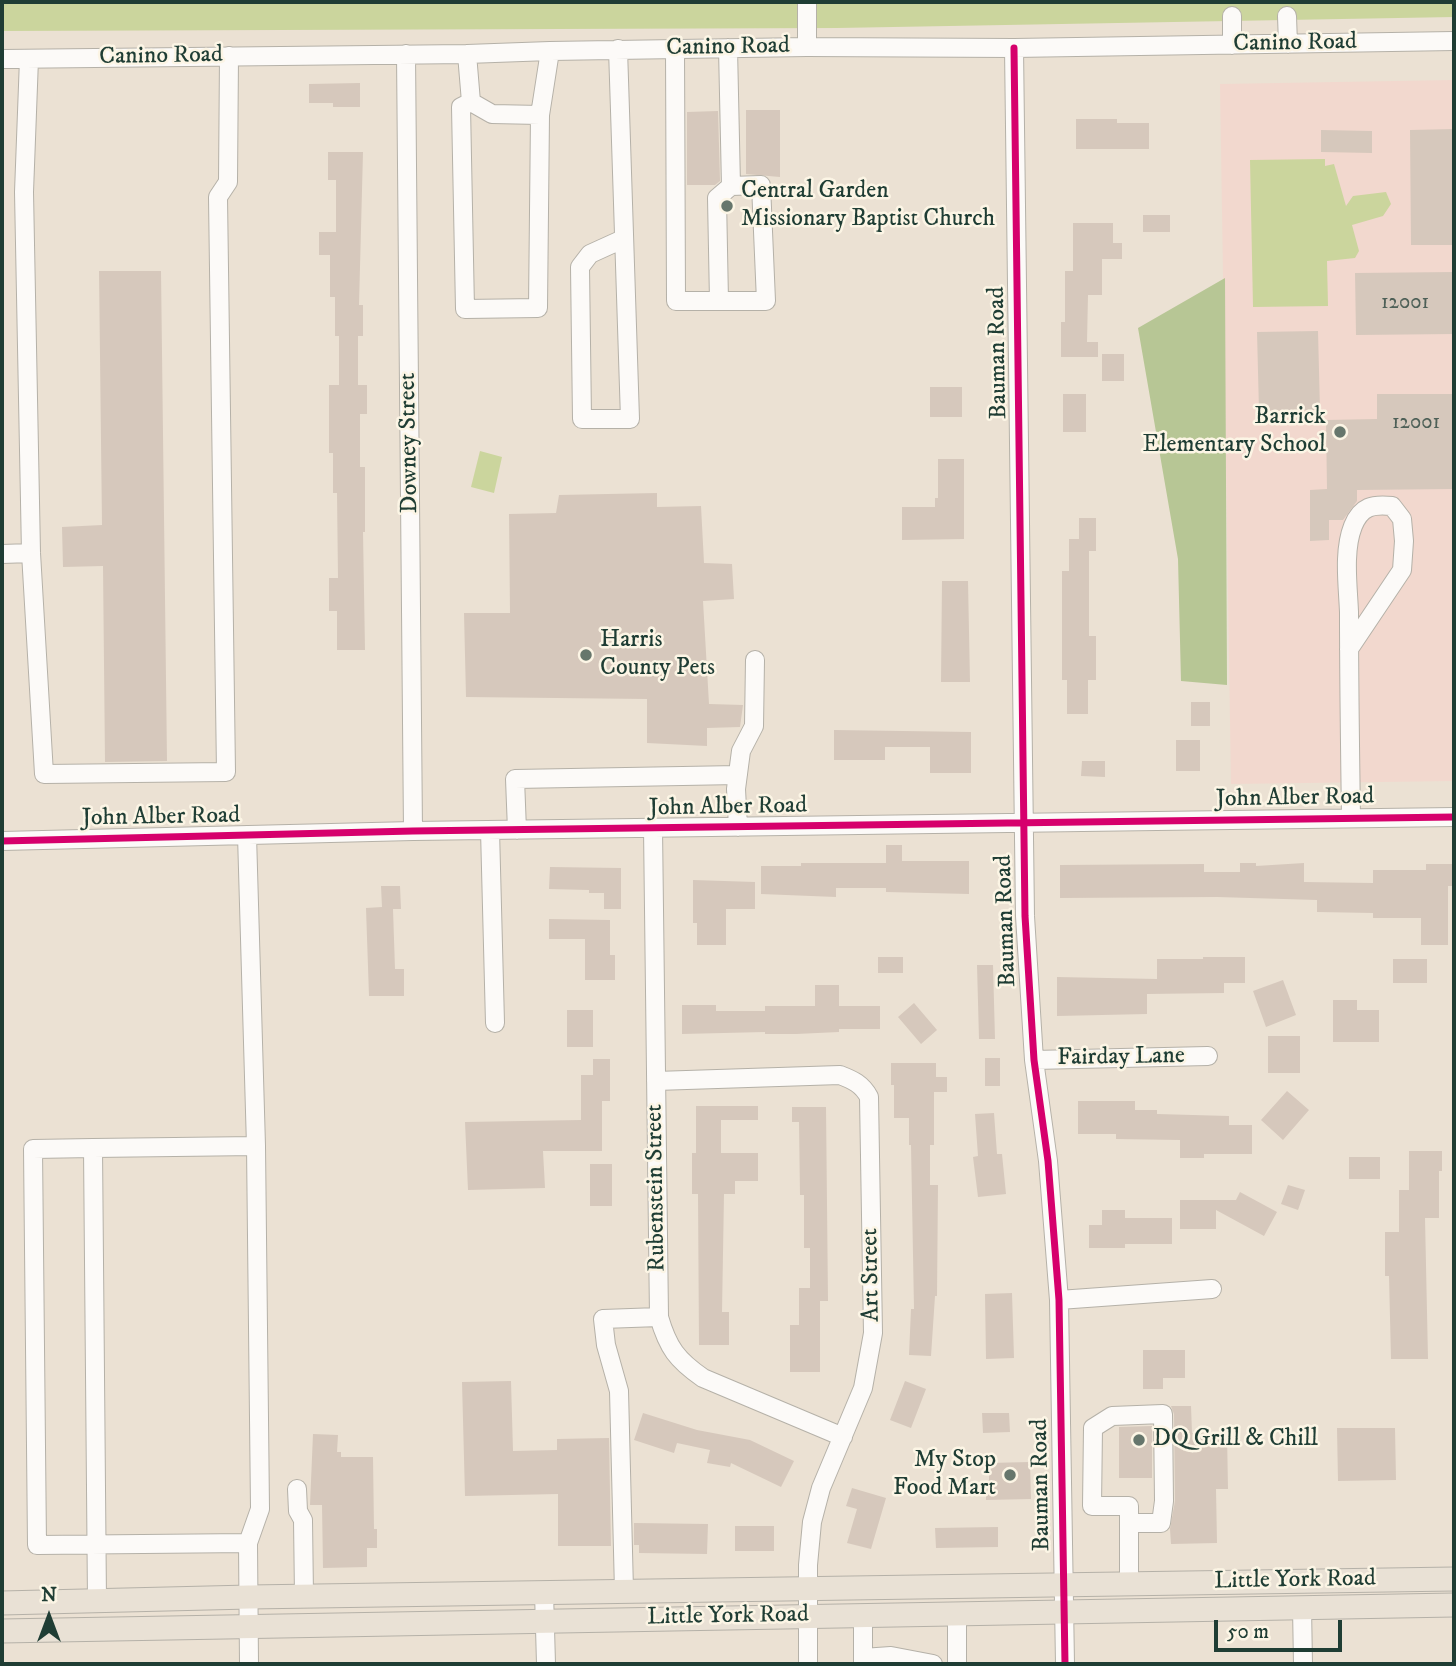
<!DOCTYPE html>
<html>
<head>
<meta charset="utf-8">
<style>
  body { margin:0 }
  #map { position:relative; width:1456px; height:1666px; overflow:hidden; background:#ebe1d3; font-family:"IM FELL DW Pica",serif }
  canvas { display:block }
  .frame { position:absolute; inset:0; border:4px solid #1f3d34; pointer-events:none }
  .north { position:absolute; left:14px; top:1582px; width:70px; height:70px; -webkit-text-stroke:5px #fcf5e5; paint-order:stroke; rotate:0deg; font-size:19px; font-weight:700; line-height:28px; text-align:center; color:#1f3d34 }
  .north::after { content:''; display:block; margin:auto; width:24px; height:32px; background:#1f3d34; clip-path:polygon(50% 0,100% 100%,50% 72%,0 100%) }
  .scale { position:absolute; left:1214px; top:1620px; width:128px; height:32px; box-sizing:border-box; border:4px solid #1f3d34; border-top:0; padding-left:9px; font-size:21px; line-height:24px; white-space:nowrap; color:#1f3d34; -webkit-text-stroke:5px #fcf5e5; paint-order:stroke }
</style>
</head>
<body>
<div id="map">
<canvas width="1456" height="1666"></canvas>
<div class="frame"></div>
<div class="north">N</div>
<div class="scale">50 m</div>
</div>
<script>
const ctx = document.querySelector('canvas').getContext('2d');
ctx.lineJoin = 'round';
function fill(path, color) {
  ctx.fillStyle = color;
  ctx.fill(path, 'evenodd');
}
function trace(path, color, width, dash) {
  ctx.strokeStyle = color;
  ctx.lineWidth = width;
  ctx.lineCap = dash ? 'butt' : 'round';
  ctx.setLineDash(dash || []);
  ctx.stroke(path);
}
function drawText(font, color, halo, rows, align = 'center') {
  ctx.font = font + ' "IM FELL DW Pica",serif';
  ctx.lineWidth = 5;
  ctx.setLineDash([]);
  ctx.textBaseline = 'middle';
  ctx.strokeStyle = halo;
  ctx.fillStyle = color;
  for (const [text, x, y, turn = 0] of rows) {
    ctx.save();
    ctx.translate(x, y);
    ctx.rotate((+turn || 0) * Math.PI / 180);
    ctx.textAlign = isNaN(turn) ? turn : align;
    if (halo) ctx.strokeText(text, 0, 0);
    ctx.fillText(text, 0, 0);
    ctx.restore();
  }
}
const built = new Path2D(`
  M1454,80V781L1231,784L1220,84Z`);
const green = new Path2D(`
  M2,2H1454V17L837,28L2,31Z
  M1325,159V166L1334,164L1346,206L1353,196L1386,192L1391,204L1383,216L1352,225L1359,251L1355,258L1327,261L1328,306L1253,307L1250,160Z
  M480,451L502,457L494,493L471,487Z`);
const forest = new Path2D(`
  M1225,278L1227,685L1181,681L1178,559L1138,328Z`);
const building = new Path2D(`
  M360,83V107H333V103H309V84Z
  M746,110H780V177L746,174Z
  M718,111L720,181L715,185H687V112Z
  M1076,119H1117V123H1149V149H1076Z
  M1454,129V245H1411L1410,130Z
  M1321,130L1372,131V153L1321,152Z
  M328,152H363L359,305H363V336H358V385H367V414H360V467H365V532H363L365,650H337V611H329V578H338L337,493H333V453H329V385H339V336H335V297H330V255H319V232H336V180H328Z
  M1143,215H1170V232H1143Z
  M1073,223H1113V243H1122V259H1102V295H1088L1087,342H1098V357H1061V322H1065V271H1073Z
  M99,271H161L167,761L105,762L103,566L63,567L62,527L102,525Z
  M1454,272V334L1356,335L1355,273Z
  M1318,331L1320,410L1259,411L1257,332Z
  M1102,354H1124V381H1102Z
  M930,387H962V417H930Z
  M1063,394H1086V432H1063Z
  M1377,394H1454V489L1357,490V501L1343,520H1329V540L1310,541V490L1327,489L1326,420L1377,419Z
  M938,459H964V539L902,540V507H935V498H938Z
  M657,493V507L701,506L704,563L732,564L734,599L703,601L709,704L743,705L740,727L707,728V746L647,743V699L466,697L464,613H510L509,514L556,513L559,495Z
  M1079,518H1096V551H1089V636H1096V680H1088V714H1067V680H1062V571H1069V539H1079Z
  M942,581H968L970,682H941Z
  M1191,702H1210V726H1191Z
  M834,730L971,732V773H930V747H885V760H834Z
  M1176,740H1200V771H1176Z
  M1082,761H1105V777L1081,776Z
  M886,845H902V861H969V894L886,892V888H836V897L761,894V866H801V863H886Z
  M1240,863H1256V866L1304,863V882L1373,883V870H1426V864H1454V886H1448V945H1421V918H1373V913L1317,912V900L1217,897L1060,898V865L1204,864V872H1240Z
  M550,867L621,868V909H604V893H589V890L549,889Z
  M693,880L755,882V909H726V945H697V923H693Z
  M381,886H400L401,909H393L395,969H404V996H369L366,908L382,907Z
  M549,919L610,920V955H615V980H585V939H549Z
  M878,957H903V973H878Z
  M1203,957H1245V983H1224V993L1147,994V1014L1057,1016V977L1157,979V959H1203Z
  M1393,959H1427V983H1393Z
  M977,965H993L995,1039H979Z
  M1283,980L1296,1015L1266,1027L1253,991Z
  M815,985H839V1006H880V1029H839V1032L796,1034H765V1032L682,1034V1005H716V1011H765V1006H815Z
  M1333,1000H1357V1010H1379V1042H1333Z
  M914,1003L937,1030L921,1044L898,1017Z
  M567,1010H593V1047H567Z
  M1268,1036H1300V1073H1268Z
  M985,1058H1000V1086H985Z
  M593,1059H610V1101H602V1151H543L545,1188L468,1190L465,1122L581,1120V1075H593Z
  M891,1063H936V1077H947V1092H934V1145H930V1185H938L937,1296H935L931,1356L909,1355L911,1309H914L911,1145H909V1118H894V1085H891Z
  M1287,1091L1309,1110L1283,1140L1261,1120Z
  M1078,1101H1135V1110H1157V1114L1229,1116V1125H1252V1154H1204V1158H1180V1140L1116,1139V1134H1078Z
  M696,1106H758V1120H721V1153H758V1181H735V1194H724L722,1312H729V1345H699L698,1194H692V1153H696Z
  M792,1107H826L828,1301H820V1372H790V1325H799V1288H810V1248H804V1195H800L799,1122H792Z
  M994,1113L997,1154H1002L1006,1194L978,1197L973,1157L978,1156L975,1114Z
  M1409,1151H1442V1171H1439V1218H1425L1428,1359H1391L1389,1276H1385V1232H1399V1190H1409Z
  M1349,1157H1380V1179H1349Z
  M590,1164H612V1206H590Z
  M1288,1185L1305,1190L1298,1210L1281,1204Z
  M1240,1192L1277,1212L1264,1236L1216,1210V1229H1180V1200H1236Z
  M1102,1210H1125V1218H1172V1244H1125V1248H1089V1225H1102Z
  M1012,1293L1014,1358L986,1359L985,1294Z
  M1143,1350H1185V1378H1163V1389H1143Z
  M511,1381L513,1451L557,1450V1439L609,1438L611,1546H558V1494L465,1496L462,1382Z
  M905,1381L926,1389L911,1428L890,1420Z
  M1171,1406H1191L1192,1433H1227L1228,1489H1216L1217,1543L1171,1544L1170,1529L1175,1501L1174,1414Z
  M643,1413L697,1430L750,1440L794,1461L781,1487L731,1463L730,1467L707,1463L710,1450L677,1443L674,1453L634,1440Z
  M982,1413H1009L1010,1432L983,1433Z
  M1152,1426V1478H1119V1427Z
  M1337,1428H1395L1396,1480L1338,1481Z
  M313,1434L338,1435L337,1452H341V1457H373L374,1529H377V1548H367V1567L323,1568L322,1505H310Z
  M1030,1462L1031,1499L986,1500V1487H989V1463Z
  M852,1488L886,1498L871,1549L847,1543L857,1509L846,1506Z
  M634,1523L708,1524L707,1554L639,1553V1545H634Z
  M735,1526H774V1551H735Z
  M998,1527V1547L936,1548L935,1528Z`);
const minor = new Path2D(`
  M1232,16V45
  M1287,16L1288,44
  M807,47V2
  M1014,48L1025,916L1034,1060L1048,1161L1059,1300L1065,1664
  M618,49L630,419H582L580,267L590,254L623,239
  M675,49L676,301H719L717,198L731,186L728,48
  M406,54L413,831
  M467,54L471,102
  M2,59L467,54L550,51L807,47L1014,48L1454,41
  M29,59L24,192L31,553L44,774L226,772L218,197L228,182L229,56
  M540,115L492,114L471,102L461,107L465,309L538,308L540,115L550,51
  M719,301H766L761,185L731,186
  M2,554L31,553
  M1349,649L1402,570L1404,541L1402,519L1392,506C1373,504 1361,506 1353,526C1343,551 1348,586 1349,612C1349,681 1350,749 1351,818
  M738,827L736,789L741,751L754,726L755,660
  M653,828L659,1317C668,1348 677,1360 703,1378L843,1437
  M490,830L495,1023
  M517,830L515,779L738,775
  M247,835L256,1146
  M2,841L413,831L1454,817
  M1034,1060L1208,1056
  M656,1081L840,1075C853,1080 862,1084 869,1097L873,1333L863,1388L821,1488L812,1522L808,1565V1664
  M93,1148L33,1149L37,1545L248,1543L249,1664
  M1059,1300L1212,1289
  M297,1489L298,1511L303,1520L304,1596
  M1129,1523H1161L1164,1501L1163,1414L1112,1416L1093,1428L1092,1506H1129V1583
  M624,1591L619,1391L606,1345L603,1319L659,1317
  M544,1592L546,1664
  M97,1601L93,1148L256,1146L260,1509L248,1543
  M1302,1607L1303,1664
  M957,1613V1664
  M863,1658L891,1656L933,1664
  M863,1664V1615`);
const major = new Path2D(`
  M2,1603L249,1597L1454,1579
  M2,1631L1454,1605`);
const cycleway = new Path2D(`
  M1014,48L1025,916L1034,1060L1048,1161L1059,1300L1065,1664
  M2,841L413,831L1454,817`);
const markers = [
  [727,206,7,"#66766c"],
  [1340,432,7,"#66766c"],
  [586,655,7,"#66766c"],
  [1139,1440,7,"#66766c"],
  [1010,1475,7,"#66766c"]
];
const numberNames = [
  ["12001",1405,304],
  ["12001",1416,424]
];
const streetNames = [
  ["Canino Road",1295,44,-1],
  ["Canino Road",728,48,-1],
  ["Canino Road",161,57,-1],
  ["Bauman Road",999,353,-91],
  ["Downey Street",410,443,-91],
  ["John Alber Road",1295,799,-1],
  ["John Alber Road",728,808,-1],
  ["John Alber Road",161,818,-1],
  ["Bauman Road",1007,921,-92],
  ["Fairday Lane",1121,1058,-1],
  ["Rubenstein Street",657,1188,-91],
  ["Art Street",872,1275,-91],
  ["Bauman Road",1042,1485,-91],
  ["Little York Road",1295,1581,-1],
  ["Little York Road",728,1617,-1]
];
const poiNames = [
  ["Central Garden",741,192],
  ["Missionary Baptist Church",741,220],
  ["Barrick",1326,418,"right"],
  ["Elementary School",1326,446,"right"],
  ["Harris",600,641],
  ["County Pets",600,669],
  ["DQ Grill & Chill",1153,1440],
  ["My Stop",996,1461,"right"],
  ["Food Mart",996,1489,"right"]
];
fill(built, '#f2d8ce');
fill(green, '#cbd59d');
fill(forest, '#b7c695');
fill(building, '#d6c8bc');
trace(minor, '#b5b1a8', 20);
trace(major, '#b5b1a8', 25);
trace(minor, '#fcfaf8', 18);
trace(major, '#e9e1d5', 23);
trace(cycleway, '#d6006c', 7);
for (const [x, y, r, color] of markers) {
  const dot = new Path2D();
  dot.arc(x, y, r, 0, 2 * Math.PI);
  ctx.fillStyle = color;
  ctx.fill(dot);
  trace(dot, '#fcf5e5', 2.5);
}
drawText('21px', '#4e6057', null, numberNames);
drawText('24px', '#1f3d34', '#fcf5e5', streetNames);
drawText('24px', '#1f3d34', '#fcf5e5', poiNames, 'left');
</script>
</body>
</html>
